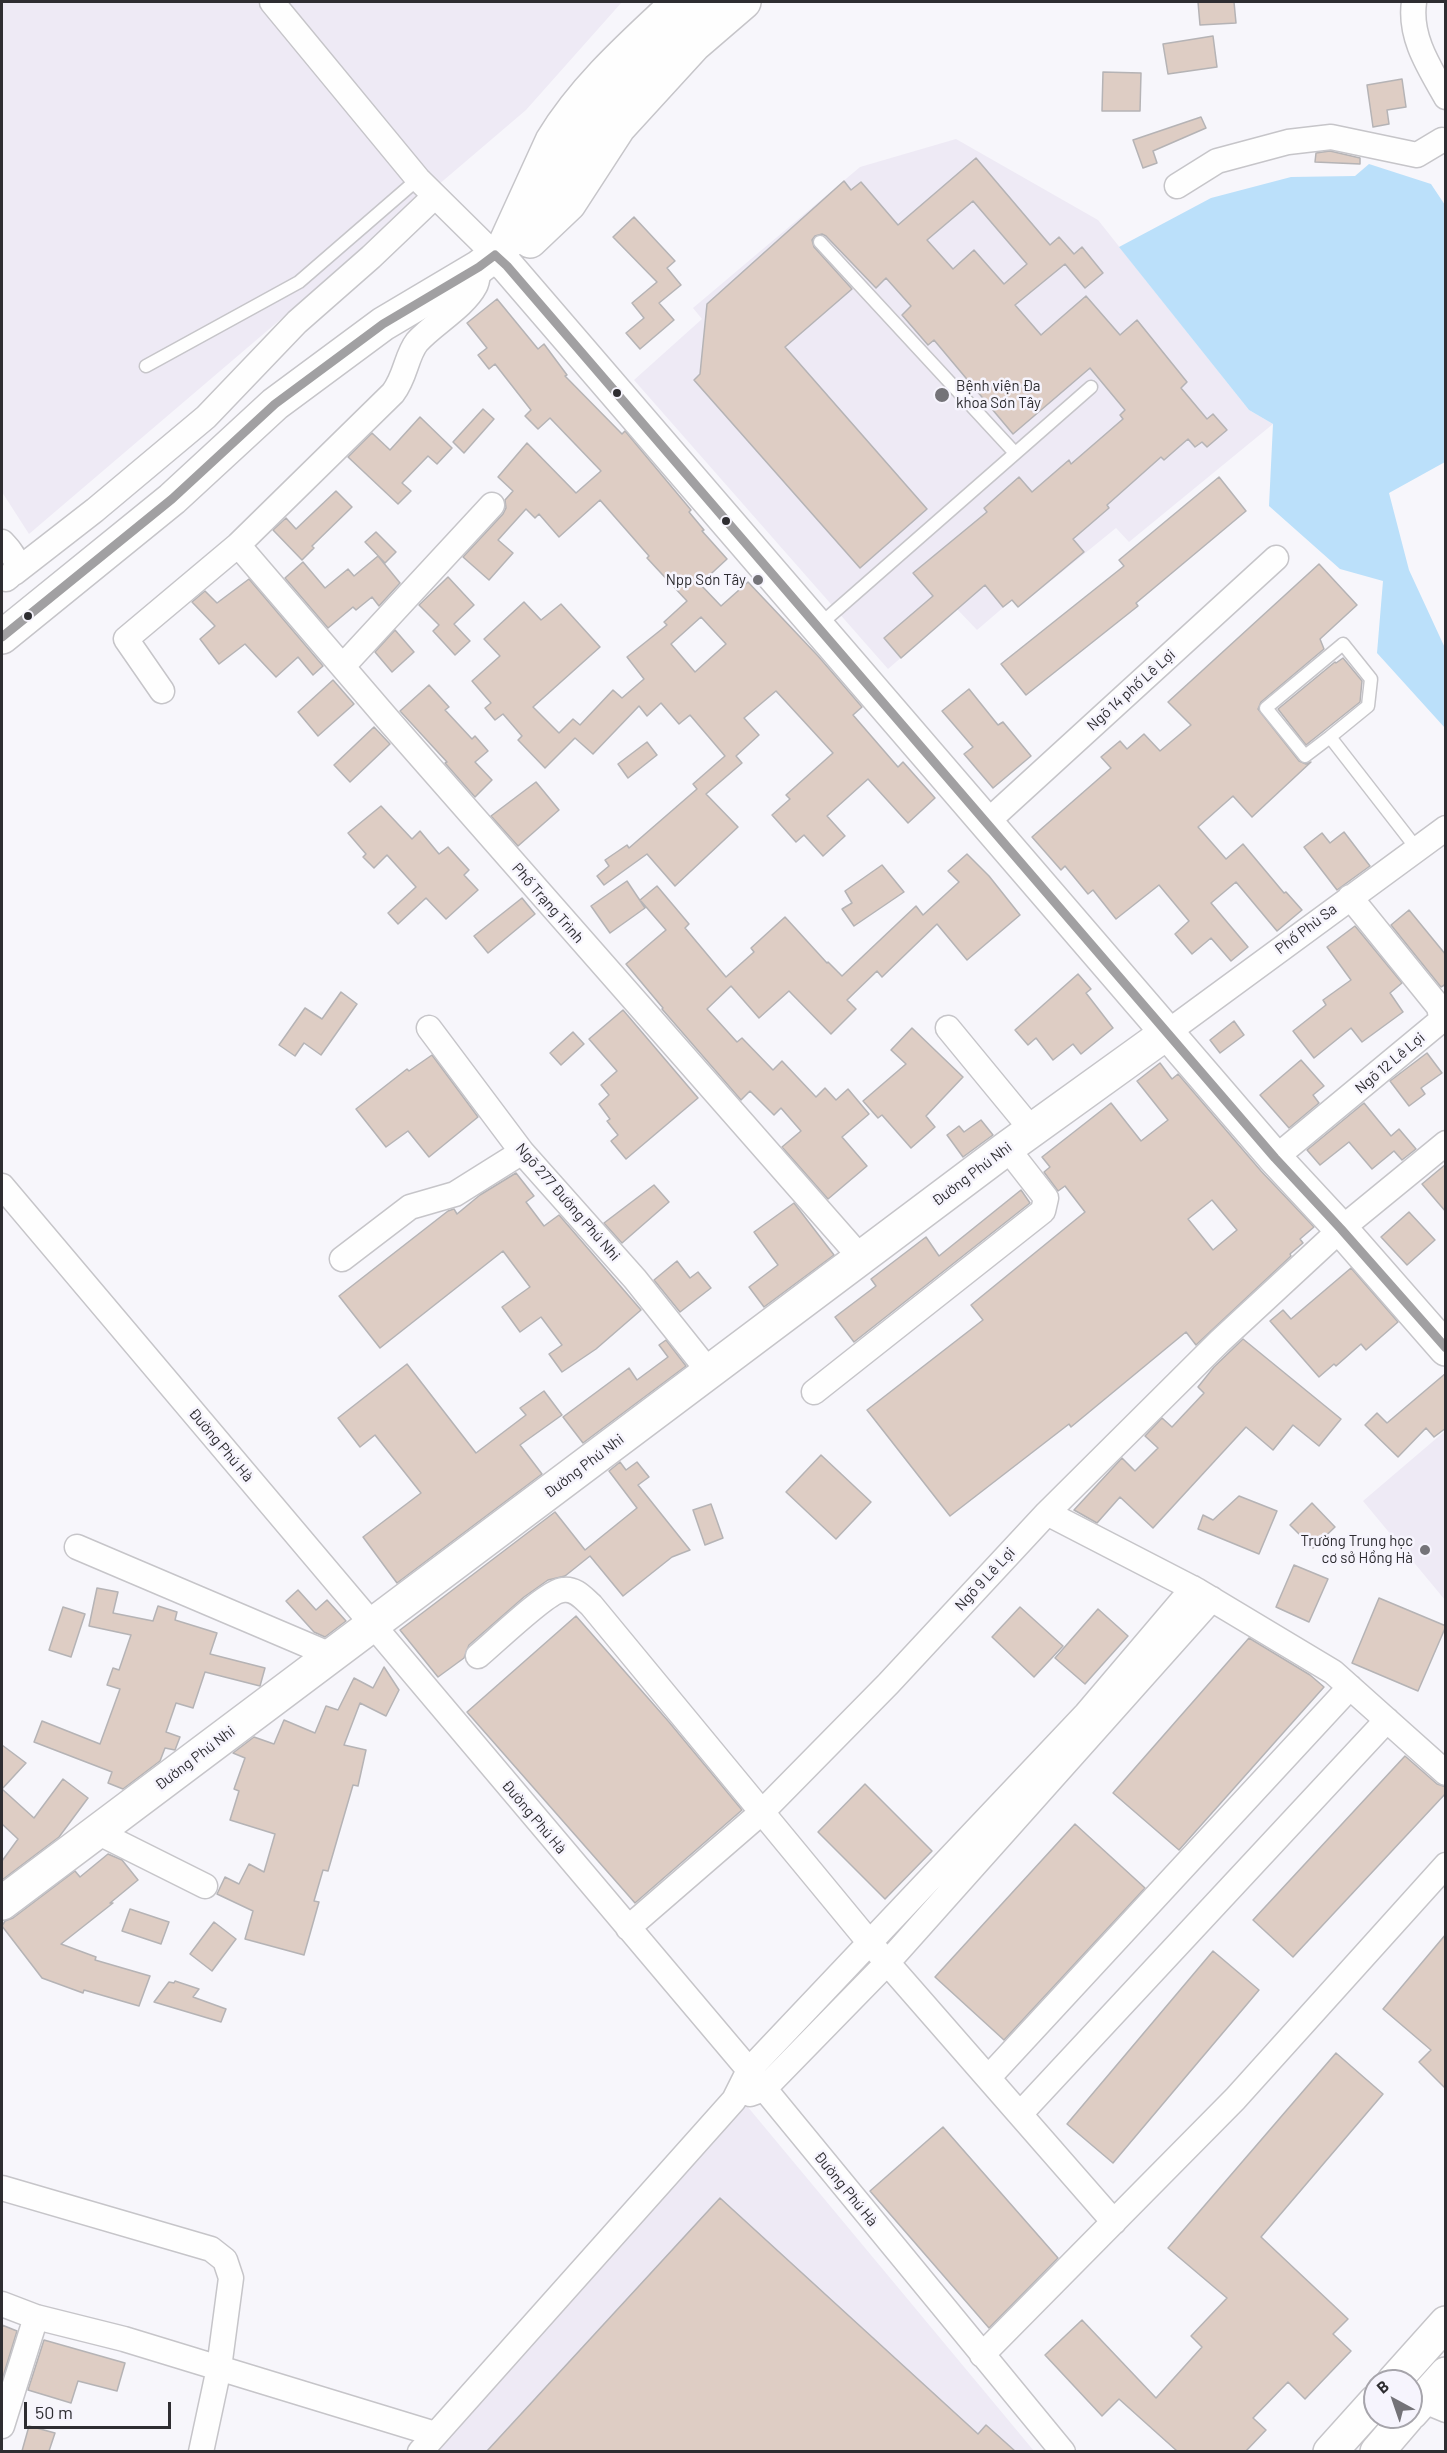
<!DOCTYPE html>
<html>
<head>
<meta charset="utf-8">
<style>
  body { margin:0 }
  #map { position:relative; width:1447px; height:2453px; overflow:hidden; background:#f7f6fb; font-family:Barlow,sans-serif }
  canvas { display:block }
  .frame { position:absolute; inset:0; border:3px solid #2e2d31; pointer-events:none }
  .north { position:absolute; left:1363px; top:2369px; width:60px; height:60px; box-sizing:border-box; background:#f6f4fd; border:2px solid #a6a4ab; border-radius:50%; rotate:320deg; font-size:16px; font-weight:700; line-height:24px; text-align:center; color:#2e2d31 }
  .north::after { content:''; display:block; margin:auto; width:21px; height:27px; background:#747378; clip-path:polygon(50% 0,100% 100%,50% 72%,0 100%) }
  .scale { position:absolute; left:24px; top:2402px; width:147px; height:27px; box-sizing:border-box; border:3px solid #2e2d31; border-top:0; padding-left:8px; font-size:18px; line-height:21px; white-space:nowrap; color:#2e2d31; -webkit-text-stroke:4px #f6f4fd; paint-order:stroke }
</style>
</head>
<body>
<div id="map">
<canvas width="1447" height="2453"></canvas>
<div class="frame"></div>
<div class="north">B</div>
<div class="scale">50 m</div>
</div>
<script>
const ctx = document.querySelector('canvas').getContext('2d');
ctx.lineJoin = 'round';
function fill(path, color) {
  ctx.fillStyle = color;
  ctx.fill(path, 'evenodd');
}
function trace(path, color, width, dash) {
  ctx.strokeStyle = color;
  ctx.lineWidth = width;
  ctx.lineCap = dash ? 'butt' : 'round';
  ctx.setLineDash(dash || []);
  ctx.stroke(path);
}
function drawText(font, color, halo, rows, align = 'center') {
  ctx.font = font + ' Barlow,sans-serif';
  ctx.lineWidth = 5;
  ctx.setLineDash([]);
  ctx.textBaseline = 'middle';
  ctx.strokeStyle = halo;
  ctx.fillStyle = color;
  for (const [text, x, y, turn = 0] of rows) {
    ctx.save();
    ctx.translate(x, y);
    ctx.rotate((+turn || 0) * Math.PI / 180);
    ctx.textAlign = isNaN(turn) ? turn : align;
    if (halo) ctx.strokeText(text, 0, 0);
    ctx.fillText(text, 0, 0);
    ctx.restore();
  }
}
const built = new Path2D(`
  M2,2H622L526,110L29,534L2,492Z
  M956,139L1098,220L1249,410L1273,424L1129,542L1116,528L1019,607L1012,600L977,630L957,609L888,669L634,380L702,319L693,308L860,167Z
  M1445,1431V1600L1363,1501Z
  M742,2100L1034,2451L416,2452Z`);
const water = new Path2D(`
  M1369,164L1431,184L1445,205V462L1389,493L1409,570L1445,648V728L1377,653L1383,581L1340,569L1269,506L1273,424L1249,410L1119,247L1211,198L1291,177L1355,176Z`);
const building = new Path2D(`
  M1198,2H1234L1236,23L1200,25Z
  M1213,36L1217,67L1168,74L1163,44Z
  M1103,72L1141,73L1140,111H1102Z
  M1402,79L1406,107L1387,110L1389,124L1373,127L1367,85Z
  M1201,117L1206,128L1153,151L1157,163L1143,168L1133,140Z
  M1330,151L1360,158V164L1315,162L1316,153Z
  M976,158L1050,245L1059,237L1074,254L1082,247L1103,273L1085,288L1065,264L1015,305L1041,335L1086,296L1120,335L1137,320L1187,382L1181,388L1207,419L1213,414L1227,430L1207,447L1202,442L1195,447L1188,439L1164,460L1161,457L1107,505L1109,508L1073,539L1084,552L1018,607L1012,600L1003,607L985,585L901,658L884,638L933,596L913,573L987,512L984,508L1019,477L1032,492L1069,460L1071,464L1123,419L1120,415L1125,410L1090,368L1013,434L934,340L928,345L902,315L911,306L886,278L876,288L826,236L822,234L815,236L812,240L814,247L852,289L785,347L927,509L860,568L694,380L700,374L707,304L844,181L851,190L861,182L898,225ZM973,201L1027,264L1004,284L974,250L953,269L927,240Z
  M634,217L675,261L667,268L681,285L659,303L674,320L640,349L626,333L644,318L632,303L657,282L613,237Z
  M497,299L538,349L544,344L567,375L565,376L622,434L625,431L691,510L689,512L704,530L702,531L727,559L700,584L721,606L748,582L818,656L862,707L853,715L898,767L903,762L935,798L908,823L868,779L827,816L845,836L823,856L804,835L796,842L772,815L790,799L786,795L833,753L776,691L744,718L759,735L736,756L742,763L706,794L738,827L675,886L647,854L604,885L597,876L609,866L605,860L627,845L629,848L697,789L693,784L725,756L690,715L679,724L661,703L647,716L639,706L593,754L575,738L545,768L518,740L522,736L503,714L495,720L485,708L491,703L472,681L500,656L484,639L524,602L541,620L561,604L600,647L533,707L559,733L573,719L580,725L613,690L622,698L644,679L627,657L667,625L664,622L687,601L647,558L649,556L600,500L559,537L539,514L535,518L526,509L498,540L513,553L489,580L463,557L503,514L506,508L505,500L513,491L498,477L527,443L576,493L601,471L550,418L538,429L525,416L531,410L495,364L489,369L478,355L487,348L467,323ZM701,617L726,644L695,672L671,644Z
  M483,409L494,419L464,453L453,442Z
  M420,417L452,448L437,464L428,456L402,483L411,491L398,504L348,457L372,433L390,450Z
  M1219,477L1246,511L1136,603L1138,606L1026,695L1001,664L1124,566L1119,560Z
  M336,491L352,507L312,546L314,548L302,560L273,530L286,518L296,529Z
  M376,532L396,552L385,563L365,542Z
  M378,556L400,583L379,606L372,597L356,610L353,607L328,628L285,578L303,562L325,588L348,569L354,576Z
  M1319,564L1357,605L1320,639L1324,649L1261,702L1258,709L1299,761L1306,764L1311,762L1252,817L1233,796L1198,827L1226,859L1243,844L1284,893L1286,892L1302,910L1277,931L1236,882L1211,903L1248,947L1231,961L1211,938L1192,954L1175,934L1189,921L1159,885L1116,919L1093,890L1088,894L1065,866L1061,870L1032,837L1111,768L1101,757L1120,741L1127,749L1144,734L1160,751L1191,725L1168,702Z
  M448,577L474,605L454,624L470,641L455,655L433,631L439,625L419,605Z
  M249,579L323,666L313,675L298,657L276,677L245,644L219,664L200,639L215,626L192,602L205,591L217,603Z
  M395,630L414,652L392,672L375,652Z
  M1343,658L1362,681L1360,702L1306,745L1278,709L1335,662L1336,663Z
  M333,680L354,704L318,736L298,712Z
  M429,685L449,707L445,710L459,725L472,739L475,736L488,751L475,762L492,780L475,797L445,763L447,762L400,711Z
  M969,689L998,725L1003,722L1031,756L993,788L964,754L973,747L942,711Z
  M374,727L390,744L350,782L334,765Z
  M647,742L657,755L628,778L618,764Z
  M536,782L559,810L518,846L491,816Z
  M381,806L412,839L420,831L439,854L448,847L469,870L464,875L478,890L446,919L426,898L398,924L388,913L416,887L387,855L374,868L363,857L366,854L348,833Z
  M1344,832L1370,866L1337,890L1304,847L1322,833L1330,843Z
  M967,854L989,876L1020,915L967,960L937,924L882,977L877,971L847,1000L856,1009L831,1034L789,991L759,1018L731,986L707,1009L737,1042L742,1038L773,1070L782,1061L816,1097L825,1088L836,1100L848,1089L869,1114L842,1137L867,1166L828,1199L782,1147L801,1131L781,1108L774,1115L750,1091L741,1100L662,1009L663,1008L626,964L666,930L640,900L657,886L689,924L685,928L726,977L754,952L751,948L785,917L827,963L828,962L842,976L916,906L923,915L959,882L948,871Z
  M882,865L904,892L854,926L842,909L852,903L845,891Z
  M627,881L645,908L610,933L591,906Z
  M522,898L535,914L488,953L474,936Z
  M1409,910L1446,955V984L1441,987L1391,925Z
  M1355,926L1402,983L1390,993L1403,1012L1362,1042L1351,1028L1314,1058L1293,1031L1326,1005L1323,1000L1351,980L1327,947Z
  M1078,974L1091,989L1086,993L1113,1028L1081,1054L1073,1044L1053,1060L1036,1038L1028,1045L1015,1030Z
  M341,992L357,1004L321,1055L304,1043L295,1056L279,1045L305,1008L322,1019Z
  M623,1010L698,1098L626,1159L611,1141L618,1135L607,1121L610,1119L599,1104L609,1095L601,1085L617,1071L589,1039Z
  M1234,1021L1244,1035L1220,1053L1210,1040Z
  M912,1028L963,1077L926,1116L935,1127L911,1148L882,1115L878,1118L863,1101L906,1064L891,1050Z
  M573,1032L584,1044L561,1065L550,1053Z
  M1427,1053L1442,1073L1421,1088L1425,1094L1409,1106L1390,1081Z
  M432,1055L478,1117L429,1157L408,1131L386,1147L356,1109L407,1069L409,1071Z
  M1301,1060L1324,1086L1313,1095L1319,1103L1289,1128L1260,1095Z
  M1160,1063L1172,1079L1178,1074L1261,1171L1314,1227L1300,1239L1303,1243L1290,1254L1291,1256L1196,1345L1186,1332L1071,1427L1069,1424L950,1516L867,1410L983,1320L971,1305L1085,1212L1065,1186L1058,1191L1044,1172L1050,1167L1042,1157L1111,1103L1141,1141L1168,1120L1137,1081ZM1212,1200L1237,1230L1213,1250L1188,1219Z
  M1364,1103L1391,1136L1399,1129L1416,1149L1402,1160L1394,1151L1372,1169L1349,1142L1320,1165L1307,1150Z
  M981,1120L993,1135L963,1157L947,1135L959,1126L964,1132Z
  M1446,1164V1212L1422,1184Z
  M516,1173L534,1196L526,1202L544,1226L559,1215L641,1310L596,1349L562,1372L549,1354L562,1345L541,1317L520,1332L502,1307L530,1287L503,1251L380,1348L339,1296L448,1211L454,1209L457,1214L480,1195Z
  M654,1185L669,1202L622,1243L604,1223Z
  M1021,1190L1030,1203L854,1342L835,1317L876,1286L871,1279L926,1237L939,1256Z
  M794,1203L834,1255L764,1307L749,1287L778,1265L754,1232Z
  M1409,1212L1435,1240L1407,1265L1381,1237Z
  M677,1261L690,1278L698,1272L711,1288L680,1312L654,1280Z
  M1351,1268L1398,1322L1366,1350L1361,1344L1336,1366L1334,1364L1319,1377L1270,1321L1283,1310L1291,1319Z
  M1243,1339L1341,1419L1319,1446L1293,1425L1273,1450L1246,1427L1153,1528L1120,1497L1097,1523L1074,1510L1122,1458L1135,1471L1158,1448L1145,1436L1162,1418L1172,1427L1204,1393L1198,1387L1214,1367Z
  M666,1340L686,1366L583,1443L563,1417L629,1368L637,1380L668,1357L659,1345Z
  M407,1364L476,1453L526,1415L520,1408L544,1391L562,1415L520,1445L542,1474L397,1583L363,1537L421,1493L375,1435L360,1447L338,1418Z
  M1446,1373V1428L1434,1437L1426,1428L1398,1457L1365,1425L1377,1413L1387,1423Z
  M821,1455L871,1502L836,1539L786,1492Z
  M620,1462L626,1470L637,1462L649,1477L638,1485L690,1550L672,1557L623,1596L590,1556L565,1576L548,1580L524,1597L469,1645L464,1658L438,1677L400,1630L555,1512L585,1550L637,1508L609,1471Z
  M1239,1496L1277,1511L1259,1554L1198,1529L1203,1515L1213,1520Z
  M1312,1503L1335,1527L1313,1548L1290,1525Z
  M711,1504L723,1538L705,1545L693,1510Z
  M1294,1565L1328,1579L1309,1622L1276,1607Z
  M97,1588L118,1592L113,1613L153,1621L158,1606L177,1612L175,1620L217,1633L210,1654L265,1668L260,1686L205,1672L193,1708L176,1703L166,1732L180,1737L175,1750L165,1748L160,1761L123,1789L108,1783L112,1772L34,1742L42,1721L100,1744L120,1689L107,1685L113,1668L119,1670L131,1635L89,1626Z
  M298,1590L316,1610L327,1600L346,1621L325,1637L314,1632L286,1601Z
  M1379,1598L1446,1626L1418,1691L1352,1663Z
  M63,1607L85,1614L71,1657L49,1650Z
  M1020,1607L1063,1646L1034,1677L992,1637Z
  M1098,1609L1128,1636L1085,1684L1055,1658Z
  M576,1616L669,1722L742,1810L635,1903L467,1712Z
  M1249,1638L1310,1675L1324,1687L1179,1850L1113,1793Z
  M384,1667L399,1690L386,1716L360,1703L344,1745L366,1750L358,1786L353,1785L328,1871L323,1870L314,1901L319,1902L304,1955L245,1939L253,1911L217,1894L225,1877L239,1884L249,1864L264,1872L275,1834L230,1820L239,1791L234,1789L245,1758L233,1753L254,1737L274,1744L284,1720L315,1733L326,1706L338,1710L354,1678L373,1688Z
  M2,1745L26,1763L2,1789L34,1818L63,1779L88,1798L59,1837L2,1880V1861L18,1839L2,1824Z
  M1405,1756L1437,1784L1446,1787V1793L1293,1957L1253,1920Z
  M865,1784L932,1851L885,1899L818,1832Z
  M1075,1824L1145,1888L1004,2040L935,1977Z
  M108,1854L122,1860L138,1880L110,1903H113L61,1944L96,1957L95,1960L150,1976L139,2006L84,1990L83,1993L42,1978L2,1926L5,1921L13,1918L75,1871L80,1877Z
  M130,1909L169,1922L161,1944L122,1931Z
  M214,1922L236,1939L212,1971L190,1954Z
  M1446,1934V2089L1419,2062L1431,2050L1383,2009Z
  M1213,1951L1259,1990L1113,2163L1067,2124Z
  M175,1981L199,1989L193,1997L226,2009L221,2022L154,2002L169,1982L174,1983Z
  M1336,2053L1383,2094L1261,2237L1348,2319L1333,2334L1351,2351L1305,2399L1288,2382L1253,2418L1266,2430L1246,2451H1177L1119,2399L1102,2416L1045,2355L1082,2320L1156,2398L1202,2347L1191,2336L1227,2298L1168,2248Z
  M943,2127L1058,2258L989,2328L870,2191Z
  M720,2198L978,2434L986,2425L1015,2451H487Z
  M2,2325L17,2331L2,2380Z
  M44,2340L125,2363L117,2391L78,2381L71,2403L28,2390Z
  M29,2426L55,2433L49,2451H22Z`);
const lane = new Path2D(`
  M820,242L1015,453
  M146,366L299,282L418,179
  M817,627L1091,387
  M1330,737L1368,706L1371,679L1343,644L1266,708L1305,756L1330,737L1417,849`);
const street = new Path2D(`
  M272,2L418,179L495,255L548,139C580,86 627,44 672,2
  M1414,2C1409,37 1429,67 1446,97
  M1177,186L1217,161L1288,142L1331,137L1417,155L1442,140
  M2,542C14,555 24,566 6,579
  M238,545L391,723L861,1258
  M14,573L95,510L206,417L297,322L371,257L434,197
  M343,666L492,505
  M162,691L126,639L238,545L393,393C406,376 406,356 417,342C433,324 464,307 475,286C478,281 478,273 479,267
  M986,823L1276,558
  M429,1028L522,1152L635,1279L710,1373
  M948,1028L1032,1130
  M1168,1032L1446,828
  M1275,1158L1438,1023L1441,1017L1439,1007L1350,897
  M2,1186L749,2070L1063,2452
  M342,1259L410,1207L455,1194L522,1152
  M814,1392L1043,1211L1046,1198L1007,1148
  M1047,1513L1198,1591L1333,1672L1446,1773
  M77,1547L331,1655
  M478,1656C494,1643 547,1591 563,1590C575,1588 583,1598 591,1605L870,1943L1114,2222
  M97,1832L205,1886
  M628,1928L762,1812L888,1684L1047,1513L1220,1341L1341,1229L1446,1143
  M988,2078L1350,1687
  M750,2094L764,2089L888,1962L1212,1599
  M1020,2114L1387,1720
  M2,2188L211,2249L225,2260L231,2278L219,2368L201,2452
  M2,2304L36,2317L124,2339L435,2434
  M982,2355L1235,2099L1446,1865
  M1422,2400L1446,2410
  M2,2426L36,2317
  M420,2452L734,2100L749,2070L1086,1714L1193,1588`);
const secondary = new Path2D(`
  M530,241L569,204L619,127L694,45L744,2
  M495,255L507,266L1275,1158L1341,1229L1446,1349
  M2,637L172,499L275,404L383,324L479,267L495,255L527,224L585,129L666,40L710,2
  M2,1903L1007,1148L1168,1032`);
const highway = new Path2D(`
  M1394,2381L1446,2323
  M1411,2413L1446,2374
  M1330,2452L1375,2402
  M1377,2452L1407,2417`);
const bus1 = new Path2D(`
  M2,637L172,499L275,404L383,324L479,267L495,255L507,266L1275,1158L1341,1229L1446,1348`);
const markers = [
  [617,393,5,"#2e2d31"],
  [942,395,8,"#747378"],
  [726,521,5,"#2e2d31"],
  [758,580,6,"#747378"],
  [28,616,5,"#2e2d31"],
  [1425,1550,6,"#747378"]
];
const poiNames = [
  ["Bệnh viện Đa",956,386,"left"],
  ["khoa Sơn Tây",956,403,"left"],
  ["Npp Sơn Tây",746,580],
  ["Trường Trung học",1413,1541],
  ["cơ sở Hồng Hà",1413,1558]
];
const streetNames = [
  ["Ngõ 14 phố Lê Lợi",1131,690,-42],
  ["Phố Trạng Trình",548,903,49],
  ["Phố Phù Sa",1306,929,-37],
  ["Ngõ 12 Lê Lợi",1390,1063,-40],
  ["Đường Phú Nhi",972,1174,-37],
  ["Ngõ 277 Đường Phú Nhi",568,1202,49],
  ["Đường Phú Hà",221,1445,50],
  ["Đường Phú Nhi",584,1466,-37],
  ["Ngõ 9 Lê Lợi",985,1579,-47],
  ["Đường Phú Nhi",195,1758,-37],
  ["Đường Phú Hà",534,1817,50],
  ["Đường Phú Hà",846,2189,51]
];
fill(built, '#eeeaf5');
fill(water, '#bbe0fa');
fill(building, '#decdc4');
trace(building, '#b5b3b5', 1.5);
trace(lane, '#c6c5c9', 15);
trace(street, '#c6c5c9', 27);
trace(secondary, '#c6c5c9', 36);
trace(highway, '#c6c5c9', 36);
trace(lane, '#fefefe', 12);
trace(street, '#fefefe', 24);
trace(secondary, '#fefefe', 33);
trace(highway, '#fefefe', 33);
trace(bus1, '#a1a0a2', 9);
for (const [x, y, r, color] of markers) {
  const dot = new Path2D();
  dot.arc(x, y, r, 0, 2 * Math.PI);
  ctx.fillStyle = color;
  ctx.fill(dot);
  trace(dot, '#f6f4fd', 2);
}
drawText('15px', '#2e2d31', '#f6f4fd', poiNames, 'right');
drawText('15px', '#2e2d31', '#f6f4fd', streetNames);
</script>
</body>
</html>
